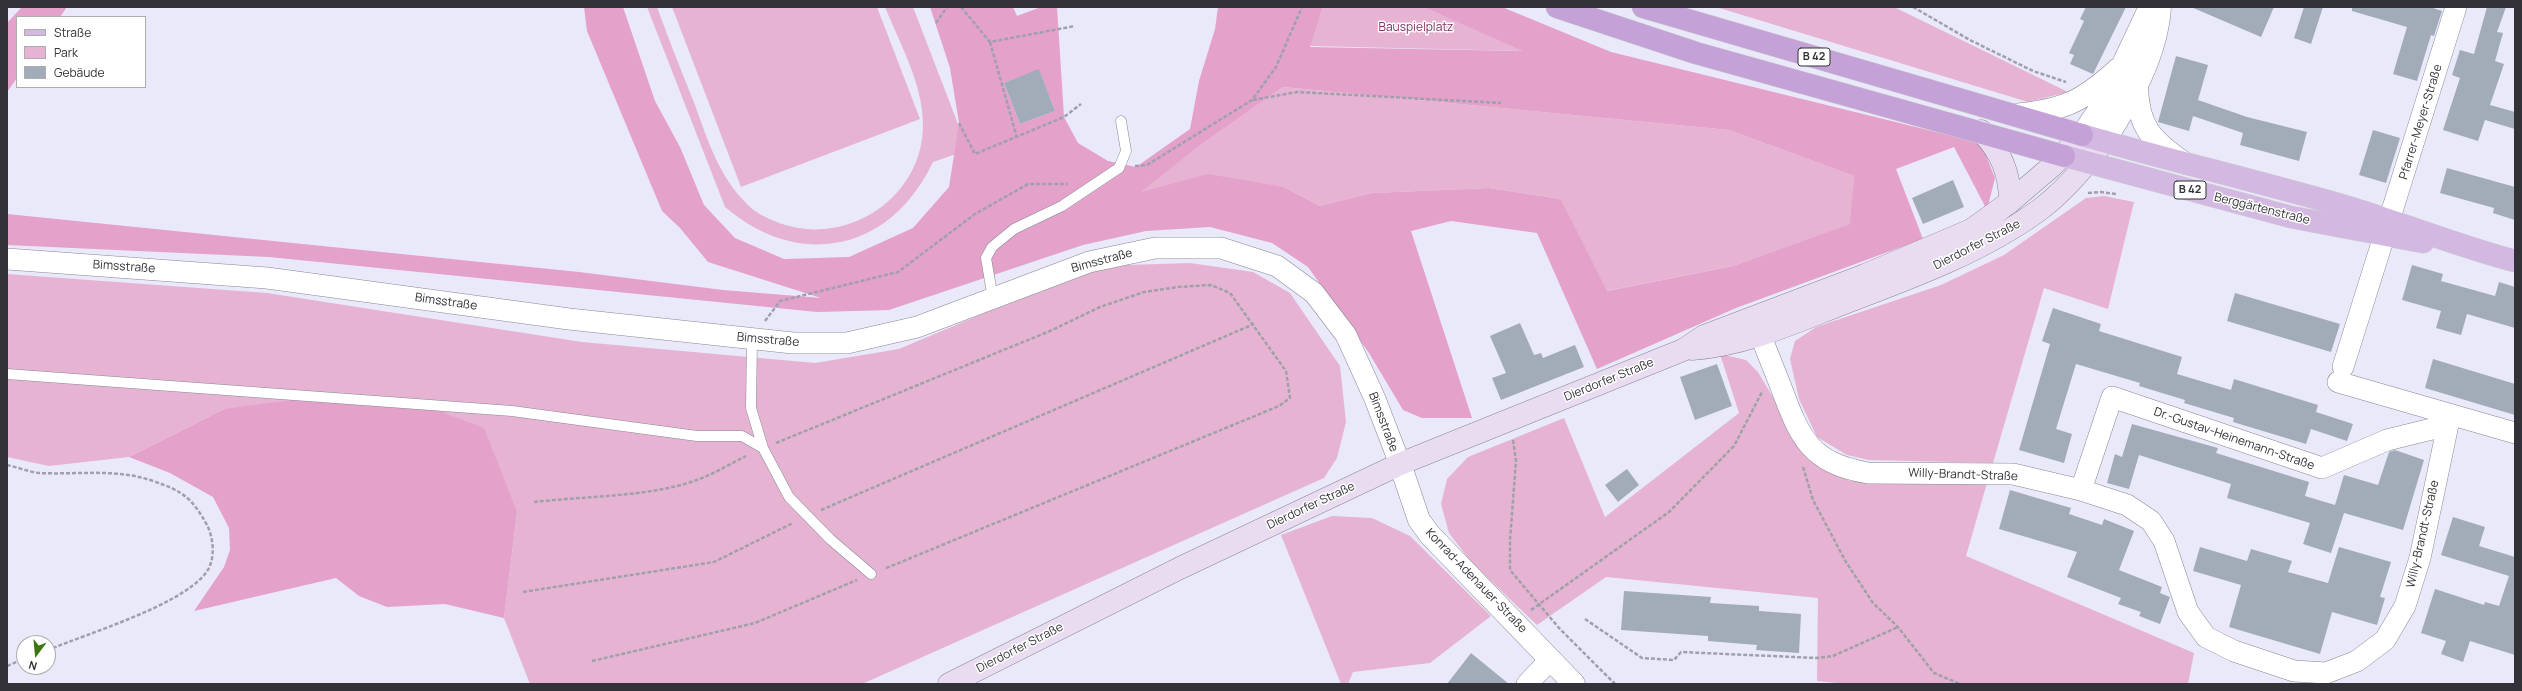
<!DOCTYPE html>
<html>
<head>
<meta charset="utf-8">
<style>
  body { margin:0 }
  #map { position:relative; width:2522px; height:691px; overflow:hidden; background:#e9e9fa; font-family:Manrope,sans-serif }
  canvas { display:block }
  .frame { position:absolute; inset:0; border:8px solid #323238; pointer-events:none }
  .legend { position:absolute; left:16px; top:16px; width:130px; height:72px; box-sizing:border-box; background:#fff; border:1px solid #adadaf; margin:0; padding:5px 7px; list-style:none; font-size:12px; color:#323238 }
  .legend li { display:flex; align-items:center; gap:8px; height:20px }
  .legend b { width:20px; border:1px solid #adadaf }
  .north { position:absolute; left:16px; top:635px; width:40px; height:40px; box-sizing:border-box; background:#fff; border:1px solid #adadaf; border-radius:50%; rotate:196deg; font-size:11px; font-weight:700; line-height:16px; text-align:center; color:#323238 }
  .north::after { content:''; display:block; margin:auto; width:14px; height:18px; background:#3c770f; clip-path:polygon(50% 0,100% 100%,50% 72%,0 100%) }
</style>
</head>
<body>
<div id="map">
<canvas width="2522" height="691"></canvas>
<div class="frame"></div>
<ul class="legend">
<li><b style="height:5px;background:#d3b9e1"></b>Straße</li>
<li><b style="height:11px;background:#e6b4d2"></b>Park</li>
<li><b style="height:11px;background:#a2acb9"></b>Gebäude</li>
</ul>
<div class="north">N</div>
</div>
<script>
const ctx = document.querySelector('canvas').getContext('2d');
ctx.lineJoin = 'round';
function fill(path, color) {
  ctx.fillStyle = color;
  ctx.fill(path, 'evenodd');
}
function trace(path, color, width, dash) {
  ctx.strokeStyle = color;
  ctx.lineWidth = width;
  ctx.lineCap = dash ? 'butt' : 'round';
  ctx.setLineDash(dash || []);
  ctx.stroke(path);
}
function drawText(font, color, halo, rows, align = 'center') {
  ctx.font = font + ' Manrope,sans-serif';
  ctx.lineWidth = 3;
  ctx.setLineDash([]);
  ctx.textBaseline = 'middle';
  ctx.strokeStyle = halo;
  ctx.fillStyle = color;
  for (const [text, x, y, turn = 0] of rows) {
    ctx.save();
    ctx.translate(x, y);
    ctx.rotate((+turn || 0) * Math.PI / 180);
    ctx.textAlign = isNaN(turn) ? turn : align;
    if (halo) ctx.strokeText(text, 0, 0);
    ctx.fillText(text, 0, 0);
    ctx.restore();
  }
}
const green = new Path2D(`
  M647,7H657C669,40 682,73 695,105C708,141 719,176 746,203C755,213 767,218 779,223C839,245 908,208 921,145C931,98 902,49 885,7H913L968,150L933,162C891,251 800,271 725,207Z
  M672,7H877L920,119L741,187Z
  M1323,7H1423L1525,51L1310,46Z
  M1716,7H1894L2068,92L2028,102Z
  M1283,87L1729,130L1854,176L1851,224L1733,266L1606,291L1561,199L1489,188L1372,193L1320,206L1284,187L1140,192L1198,147Z
  M2104,196L2134,202L2108,309L2044,288L1993,463L1869,460L1847,455L1817,437L1799,399L1790,359L1795,341L1816,327L1941,285L2004,255L2086,198Z
  M1190,263L1253,272L1290,293L1340,366L1346,422L1337,458L1324,478L862,684H530L504,618L517,512L224,409L129,457L49,466L7,457V274L267,293L582,342L815,363L899,349L1096,266Z
  M1720,354L1746,360L1758,372L1774,399L1791,438L1816,462L1850,481L1987,483L1966,556L2194,653L2188,684H1848L1817,681L1818,598L1606,577L1537,625L1472,563L1449,533L1441,504L1447,479L1468,457L1564,418L1605,517L1739,413Z
  M1332,516L1372,518L1410,536L1491,616L1430,663L1353,672L1348,684H1341L1281,535Z`);
const forest = new Path2D(`
  M22,7H67L60,17H17V78L7,92V23Z
  M584,7H623L655,101L680,147L704,205L735,238L784,259L849,257L913,228L949,187L959,123L950,68L930,7H1013L1017,16L1041,7H1057L1064,117L1078,143L1108,161L1136,167L1190,129L1199,81L1215,29L1218,7H1323L1310,47L1523,51L1423,7H1502L1611,52L1981,143L1995,178L1987,210L1954,147L1896,169L1923,239L1736,308L1597,369L1537,233L1451,221L1411,231L1472,418H1422L1403,410L1369,353L1308,267L1272,243L1210,227L1146,231L1083,245L889,310L817,312L269,257L7,245V214L579,272L723,290L821,298L708,262L680,228L662,211L587,31ZM1039,70L1055,111L1020,124L1004,83ZM1283,87L1729,130L1854,176L1850,224L1733,266L1607,291L1561,199L1489,188L1372,193L1320,206L1284,187L1208,174L1141,192L1198,147Z
  M315,397L418,403L484,428L517,512L504,618L445,604L387,607L359,596L336,578L194,611L224,567L230,550L229,528L213,497L170,473L129,457L224,409Z`);
const building = new Path2D(`
  M2086,7H2126L2093,74L2070,64L2074,55L2069,53L2084,21L2080,19Z
  M2191,7H2274L2261,37Z
  M2304,7H2323L2311,44L2294,38Z
  M2352,7H2430L2442,11L2434,36L2431,35L2417,81L2393,74L2407,27L2352,11Z
  M2487,7H2506L2497,32L2503,33L2495,61L2504,64L2490,105L2515,112V129L2485,120L2478,141L2443,130L2460,78L2452,75L2460,50L2474,54Z
  M2176,56L2208,65L2198,100L2247,117L2307,132L2299,161L2240,145L2243,133L2193,116L2189,131L2158,122Z
  M1039,69L1055,111L1020,124L1004,83Z
  M2373,130L2400,138L2386,183L2359,175Z
  M2447,168L2515,187V220L2493,213L2494,208L2440,193Z
  M1953,180L1964,207L1923,224L1912,198Z
  M2412,265L2443,274L2441,281L2495,296L2499,282L2515,287V328L2467,314L2461,335L2436,328L2441,311L2402,300Z
  M2235,293L2340,324L2331,352L2227,321Z
  M2053,308L2101,324L2099,331L2182,357L2177,374L2231,390L2234,379L2318,405L2316,412L2353,424L2347,441L2311,429L2306,444L2233,422L2234,418L2184,403L2185,400L2139,386L2140,383L2076,364L2056,429L2072,434L2064,463L2019,450L2050,344L2042,341Z
  M1520,323L1534,355L1541,353L1543,358L1575,345L1584,367L1501,400L1492,378L1506,373L1490,336Z
  M2433,359L2515,384V415L2425,388Z
  M1717,364L1732,406L1695,420L1680,377Z
  M2132,424L2218,448L2216,453L2309,482L2305,496L2335,505L2344,475L2378,485L2389,452L2395,450L2424,460L2403,530L2344,513L2331,553L2303,544L2310,523L2227,498L2231,484L2139,455L2129,489L2107,483L2115,454L2122,457Z
  M1627,469L1639,485L1618,502L1605,485Z
  M2010,490L2071,508L2069,514L2102,525L2104,519L2134,531L2119,570L2162,587L2160,593L2170,597L2160,624L2139,616L2141,612L2118,604L2121,598L2067,577L2077,552L1999,529Z
  M2453,517L2485,527L2479,546L2515,557V655L2470,641L2463,662L2441,654L2446,641L2421,633L2435,589L2484,605L2485,602L2499,606L2509,576L2441,555Z
  M2200,547L2247,561L2251,549L2292,561L2288,572L2328,583L2339,547L2391,562L2380,597L2385,598L2377,625L2332,612L2320,654L2229,627L2241,585L2193,571Z
  M1624,591L1711,597L1710,603L1759,606V611L1801,614L1799,653L1756,650L1757,645L1708,641V636L1621,630Z
  M1471,653L1509,684H1447Z`);
const path = new Path2D(`
  M961,7L990,42L1075,26
  M1913,7L1970,40L2033,71L2066,82
  M936,23L947,7
  M990,42L1017,138
  M1253,100L1297,92L1501,103
  M959,123L975,154L1064,117L1081,104
  M1135,166L1147,165L1252,100L1276,67L1302,7
  M2088,193L2101,192L2116,194
  M765,321L780,301L898,272L975,214L1028,184H1068
  M1513,440L1516,461L1510,540V570L1559,628L1615,684
  M776,443L1050,331L1100,307L1144,292L1178,287L1211,285L1230,293L1286,371L1290,398L1279,406L884,569
  M7,465C17,467 29,472 39,473C78,475 116,468 153,481C183,491 192,498 207,525C214,539 216,561 205,574C179,606 89,633 48,650
  M1803,467L1813,500L1846,562L1873,603L1898,627L1934,673L1960,684
  M534,502C585,496 656,497 702,478C717,472 732,463 746,456
  M821,510L1254,324
  M523,592L714,562L793,523
  M1531,610L1669,512L1734,446L1762,392
  M1585,619L1642,658L1674,660L1681,652L1816,658L1833,656L1898,627
  M592,661L755,623L857,580
  M7,666L24,659`);
const service = new Path2D(`
  M993,299L986,258L992,247L1014,229L1062,206L1119,168L1126,151L1121,121
  M752,339L751,408L763,448L789,497L830,539L871,574
  M7,374L512,411L697,436H742L763,448`);
const minor = new Path2D(`
  M7,259L267,278L569,319L793,343H847L917,327L1089,262L1155,248H1221L1277,266L1314,293L1346,335L1375,399L1400,464
  M1754,319C1763,342 1772,364 1781,387C1800,438 1810,463 1868,473L2013,474L2081,490L2127,505L2151,521L2164,541L2188,612L2206,637L2234,651L2294,671L2326,673L2357,661L2385,640L2405,606L2420,558L2450,415
  M2343,367L2456,7
  M2338,382L2515,433
  M2081,490L2112,397L2322,468L2387,440L2448,425
  M1527,684L1550,660`);
const tertiary = new Path2D(`
  M2137,87C2138,127 2152,141 2184,163
  M2014,115C2063,110 2081,103 2118,69
  M2082,135L2107,98L2150,7
  M2104,141C2130,102 2157,55 2160,7
  M1400,464L1419,520L1430,535L1574,684`);
const secondary = new Path2D(`
  M1981,131C2001,152 2010,173 2010,202
  M1692,349C1745,345 1793,323 1842,304C1908,279 1980,253 2038,211C2064,192 2085,167 2104,141
  M949,684L1180,568L1400,464L1683,350L1704,336L1865,275L1971,230L2010,202L2051,167L2082,135`);
const primary = new Path2D(`
  M2082,135C2171,161 2262,182 2351,208C2407,225 2458,246 2515,261
  M2064,156L2291,217L2423,242`);
const trunk = new Path2D(`
  M1557,7L1696,53L2064,156
  M1643,7L2082,135`);
const shields = [
  [1814,57,32],
  [2190,190,32]
];
const shieldNames = [
  ["B 42",1814,57],
  ["B 42",2190,190]
];
const parkNames = [
  ["Bauspielplatz",1416,28]
];
const streetNames = [
  ["Pfarrer-Meyer-Straße",2421,122,-73],
  ["Berggärtenstraße",2262,209,14],
  ["Dierdorfer Straße",1977,245,-27],
  ["Bimsstraße",1102,261,-15],
  ["Bimsstraße",124,267,4],
  ["Bimsstraße",446,302,8],
  ["Bimsstraße",768,340,5],
  ["Dierdorfer Straße",1609,380,-22],
  ["Bimsstraße",1383,422,69],
  ["Dr.-Gustav-Heinemann-Straße",2234,439,19],
  ["Willy-Brandt-Straße",1963,475,2],
  ["Dierdorfer Straße",1311,506,-25],
  ["Willy-Brandt-Straße",2423,534,-77],
  ["Konrad-Adenauer-Straße",1476,581,46],
  ["Dierdorfer Straße",1020,648,-27]
];
fill(green, '#e6b4d2');
fill(forest, '#e4a1ca');
fill(building, '#a2acb9');
trace(service, '#868796', 11);
trace(minor, '#868796', 22);
trace(tertiary, '#868796', 23);
trace(secondary, '#868796', 23);
trace(primary, '#cececf', 23);
trace(trunk, '#cececf', 23);
trace(path, '#a0a0ad', 2.5, [4, 2]);
trace(service, '#fff', 10);
trace(minor, '#fff', 21);
trace(tertiary, '#fff', 22);
trace(secondary, '#e9dcf0', 22);
trace(primary, '#d3b9e1', 22);
trace(trunk, '#c4a2d7', 22);
for (const [x, y, w] of shields) {
  const box = new Path2D();
  box.roundRect(x - w / 2, y - 9, w, 18, 3);
  ctx.fillStyle = '#fff';
  ctx.fill(box);
  trace(box, '#323238', 1);
}
drawText('bold 11px', '#323238', null, shieldNames);
drawText('12px', '#823468', '#fff', parkNames);
drawText('12px', '#323238', '#fff', streetNames);
</script>
</body>
</html>
